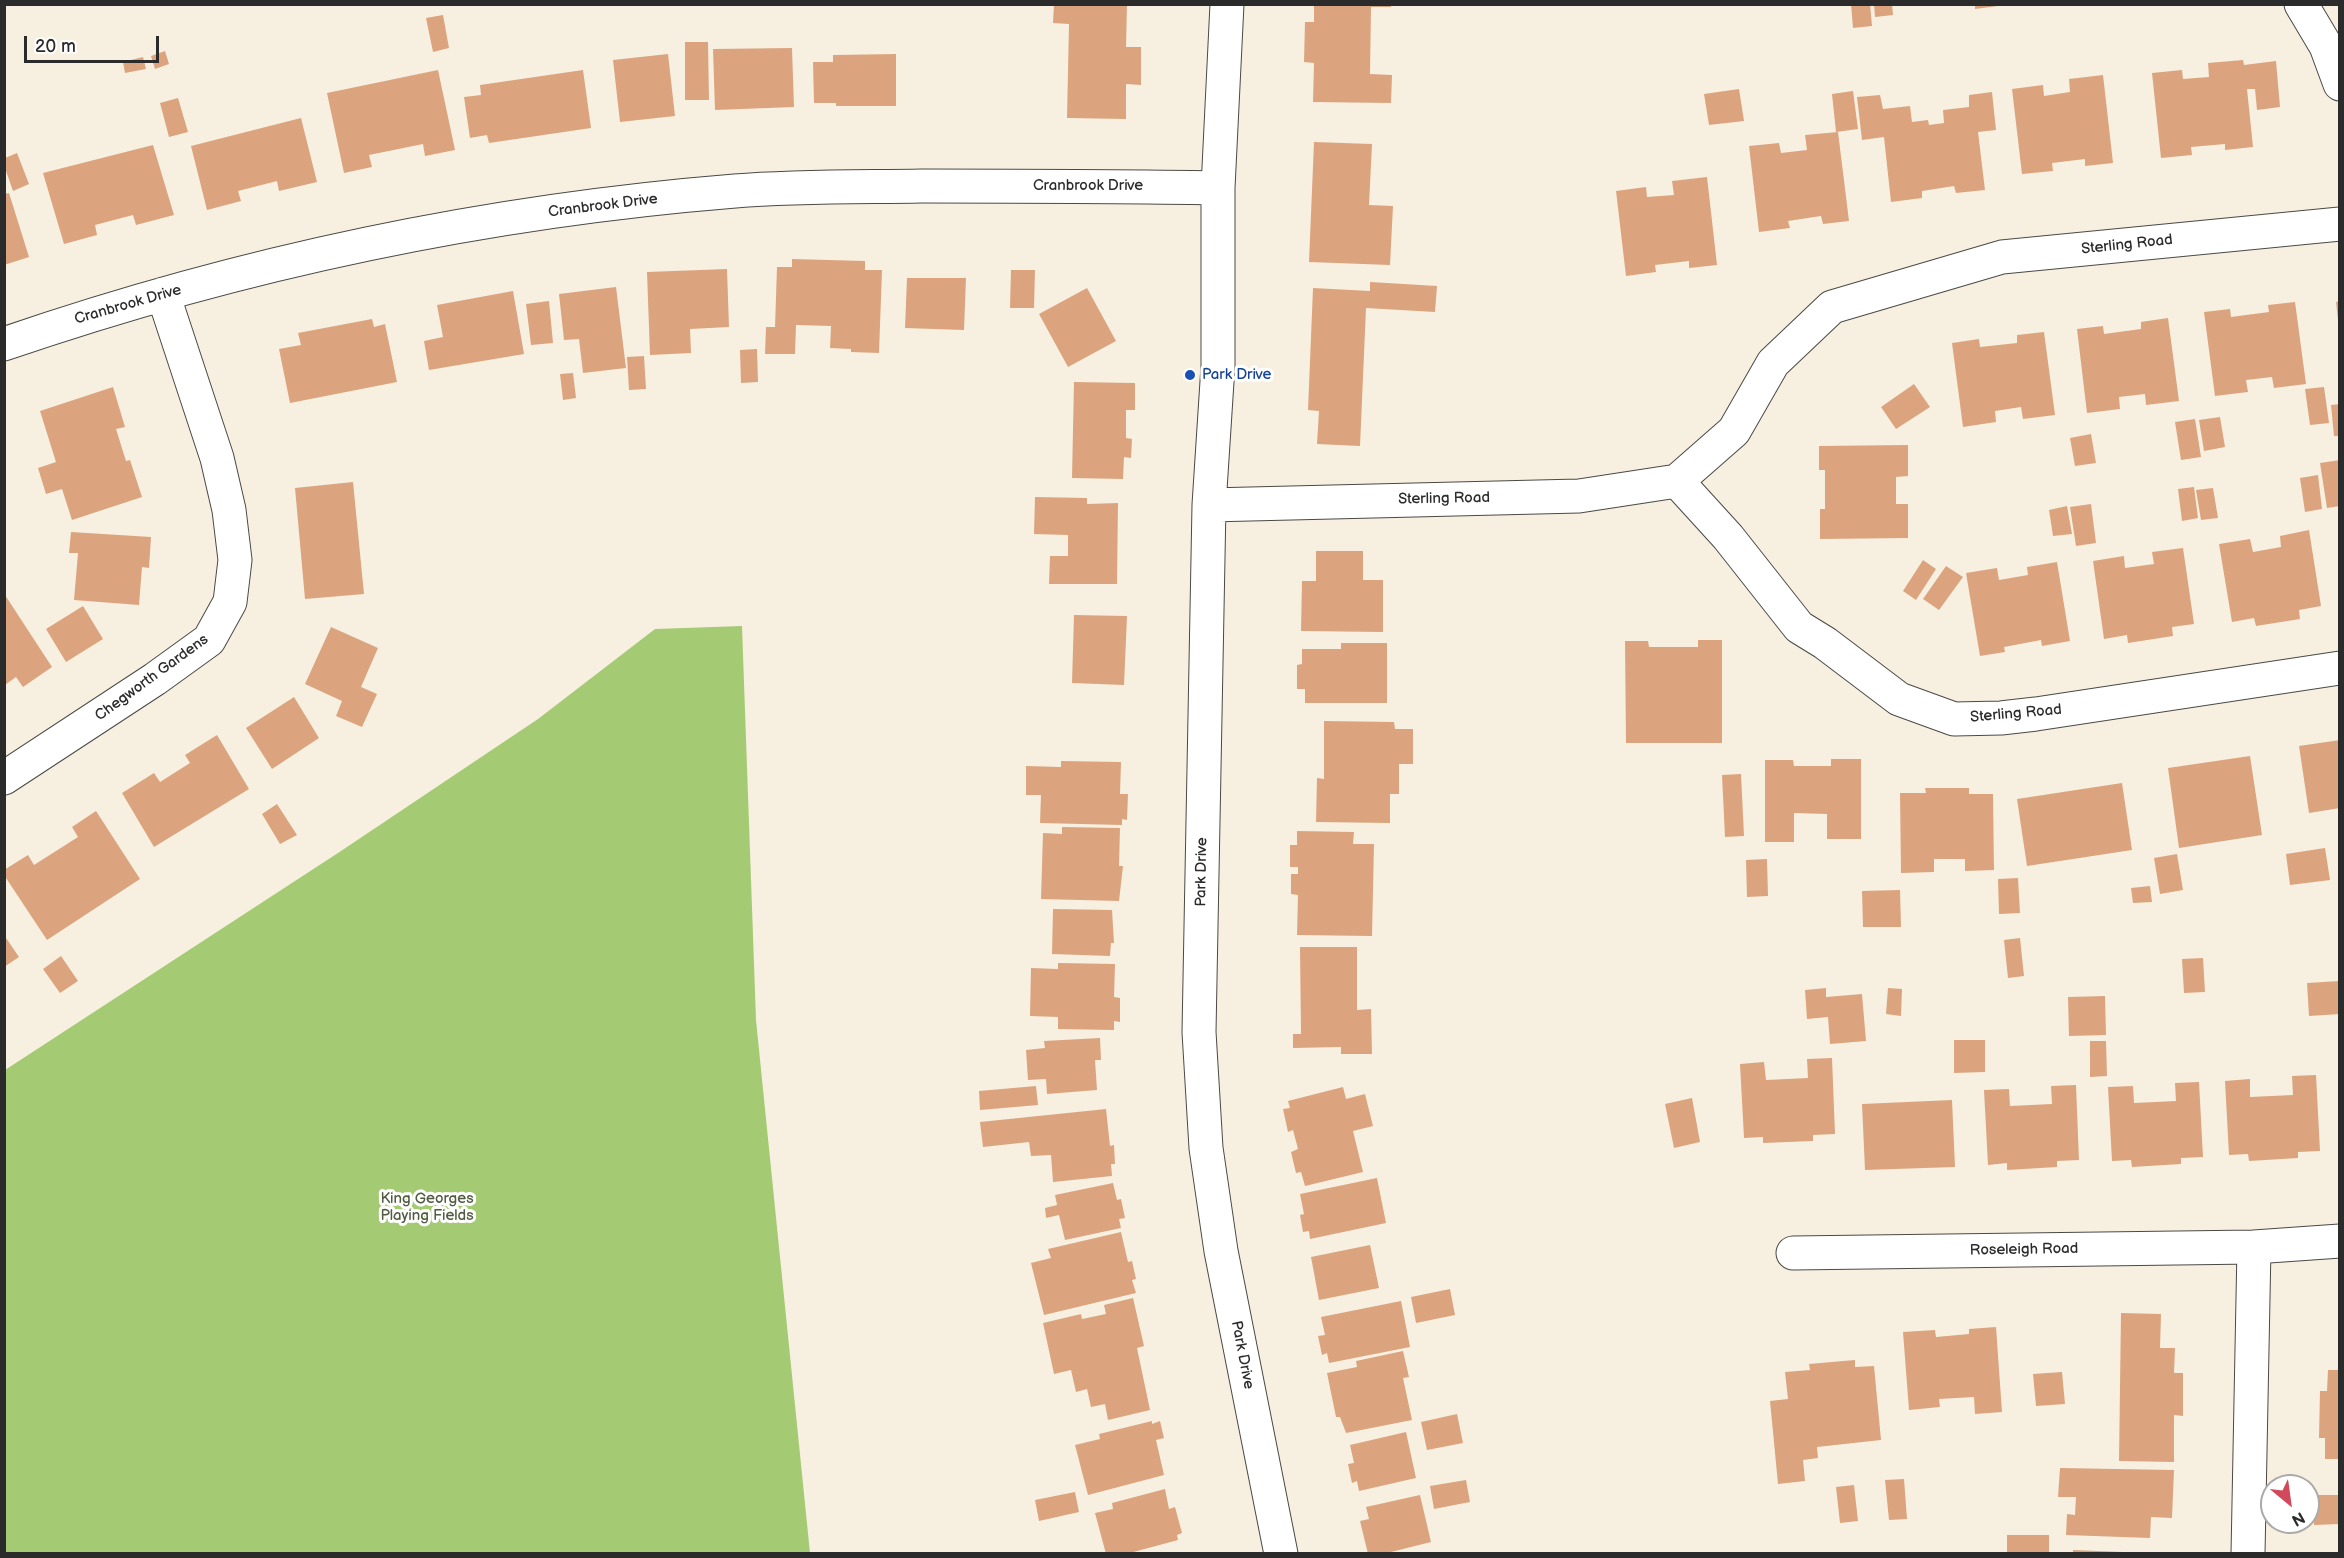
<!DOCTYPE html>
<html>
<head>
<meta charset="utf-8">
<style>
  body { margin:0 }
  #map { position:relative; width:2344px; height:1558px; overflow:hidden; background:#f7f0e0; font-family:"Balsamiq Sans",sans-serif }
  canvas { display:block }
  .frame { position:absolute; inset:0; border:6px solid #2b2b2b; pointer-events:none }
  .north { position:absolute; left:2260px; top:1474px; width:60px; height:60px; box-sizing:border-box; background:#fff; border:2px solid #aaa; border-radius:50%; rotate:151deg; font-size:16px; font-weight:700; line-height:24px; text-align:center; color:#2b2b2b }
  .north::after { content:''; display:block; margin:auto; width:21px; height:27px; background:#d1495b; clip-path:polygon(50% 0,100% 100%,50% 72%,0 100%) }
  .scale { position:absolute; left:24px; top:36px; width:135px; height:27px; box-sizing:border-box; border:3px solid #2b2b2b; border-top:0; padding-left:8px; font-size:18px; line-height:21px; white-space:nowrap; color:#2b2b2b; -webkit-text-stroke:4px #fff; paint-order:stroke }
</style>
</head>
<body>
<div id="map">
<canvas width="2344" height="1558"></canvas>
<div class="frame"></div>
<div class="north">N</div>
<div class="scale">20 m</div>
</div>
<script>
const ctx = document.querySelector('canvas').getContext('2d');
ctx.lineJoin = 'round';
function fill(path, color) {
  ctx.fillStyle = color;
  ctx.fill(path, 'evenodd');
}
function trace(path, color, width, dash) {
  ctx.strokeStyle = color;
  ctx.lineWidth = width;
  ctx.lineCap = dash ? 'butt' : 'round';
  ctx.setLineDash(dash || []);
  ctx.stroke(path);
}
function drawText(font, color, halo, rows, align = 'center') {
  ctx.font = font + ' "Balsamiq Sans",sans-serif';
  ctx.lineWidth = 6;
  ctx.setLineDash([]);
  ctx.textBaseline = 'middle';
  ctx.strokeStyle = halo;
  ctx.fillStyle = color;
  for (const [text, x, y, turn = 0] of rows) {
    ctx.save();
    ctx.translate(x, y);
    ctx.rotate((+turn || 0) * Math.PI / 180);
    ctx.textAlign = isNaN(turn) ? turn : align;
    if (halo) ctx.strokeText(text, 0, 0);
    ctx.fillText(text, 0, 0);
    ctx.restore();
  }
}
const green = new Path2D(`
  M742,626L756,1020L810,1553H5V1070L341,851L538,719L655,629Z`);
const building = new Path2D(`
  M1054,4H1127L1126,47H1141V85L1126,84V119L1067,118L1069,24L1053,23Z
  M1851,4H1870L1872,26L1853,28Z
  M1874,4H1892L1893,15L1875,17Z
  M1975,4H1998V6L1975,9Z
  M1314,5H1391V7H1371L1370,74L1392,75L1391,103L1313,102L1314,63L1304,62L1305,22H1314Z
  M443,15L449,48L433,52L426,18Z
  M685,42H708L709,100H685Z
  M792,48L794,107L715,110L713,49Z
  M165,51L169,64L155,69L151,56Z
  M668,54L675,116L620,122L613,60Z
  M896,54V106H836V103H814L813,62H833V55Z
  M143,57L146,69L125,73L123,62Z
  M2243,60L2244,65L2276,61L2280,107L2257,110L2255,89H2247L2253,147L2225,150V144L2191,147L2192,155L2161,158L2152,73L2182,70L2183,79L2209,77L2208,63Z
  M438,70L455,150L425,156L423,144L369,155L372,167L344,173L327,93Z
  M583,70L591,128L489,143L487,135L470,138L464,97L481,95L480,85Z
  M2103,75L2113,163L2085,166V159L2052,163L2053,171L2022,174L2012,89L2043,85L2044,96L2070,92L2069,79Z
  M1739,89L1744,121L1709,125L1704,94Z
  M1853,91L1858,129L1836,132L1832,94Z
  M1992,92L1996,130L1978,132L1985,190L1956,193L1954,186L1922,191V198L1891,202L1884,137L1862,140L1857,97L1880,95L1883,109L1910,106L1912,122L1928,120L1929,125L1944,123L1943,110L1969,107V95Z
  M178,98L188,132L169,137L160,103Z
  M301,118L317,182L279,191L277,181L238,191L241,201L207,210L191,146Z
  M1838,132L1849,221L1823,224L1821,216L1788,221L1790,228L1759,232L1749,146L1779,143L1781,153L1807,150L1805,135Z
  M1314,142L1372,144L1369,205L1393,206L1390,265L1309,262Z
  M153,145L174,215L136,225L133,215L95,225L97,235L64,244L43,173Z
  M17,153L29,184L13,191L5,168V158Z
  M1707,177L1717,265L1689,268V261L1655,265L1656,272L1626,276L1616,191L1646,187L1647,197L1674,195L1672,181Z
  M9,193L29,257L4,265V194Z
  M792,259L865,261V270H882L879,353L851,352V349L830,348L831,326L796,325L795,354H765L766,327H775L777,267H792Z
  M727,269L729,327L690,329L691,353L650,355L647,272Z
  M1011,270H1035L1034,308H1010Z
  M907,278H966L964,330L905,328Z
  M1370,282L1437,286L1435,312L1366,308L1360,446L1317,444L1319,411L1308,410L1313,288L1370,291Z
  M616,287L626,368L583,373L579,339L564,340L559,294Z
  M1087,288L1116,341L1068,367L1039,314Z
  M513,291L524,354L429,370L424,341L443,337L437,305Z
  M549,301L553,343L531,345L526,304Z
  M2340,301V320H2338L2336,302Z
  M2295,302L2306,384L2274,388L2272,377L2246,380L2248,392L2215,396L2204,312L2230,309L2231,317L2269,312L2268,305Z
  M2168,318L2179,401L2146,405L2145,394L2119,397L2120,409L2087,413L2077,329L2103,326L2104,334L2141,329V322Z
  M372,319L374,327L385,324L397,382L290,403L279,349L301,345L298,333Z
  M2044,332L2055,415L2023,419L2021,407L1995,411L1996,422L1963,427L1952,343L1979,339L1980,347L2017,343V335Z
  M757,349L758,382L741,383L740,350Z
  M644,356L646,389L629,390L627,357Z
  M573,373L576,398L563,400L560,374Z
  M1074,382L1135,383V410H1126V438L1132,439L1131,458L1124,457L1123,479L1072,478Z
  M1914,384L1930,407L1896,429L1881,407Z
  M113,387L125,427L116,429L126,461L130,460L142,497L72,520L62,489L46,494L38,468L56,462L40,411Z
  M2324,387L2329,423L2310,425L2305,389Z
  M2340,404V436H2334L2331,405Z
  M2220,417L2225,447L2204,451L2199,420Z
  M2195,419L2201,457L2181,460L2175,422Z
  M2091,434L2096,463L2075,466L2070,438Z
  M1908,445V476L1896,477V504H1908V538L1820,539V509H1825V470H1819V446Z
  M2340,460V506L2327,508L2320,463Z
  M2318,475L2322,509L2305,512L2300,478Z
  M353,482L364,594L305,599L295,488Z
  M2194,487L2198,518L2182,521L2178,489Z
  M2213,488L2218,518L2201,520L2196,490Z
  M1035,497L1087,498V504L1118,503L1117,584H1049L1050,556H1068V535L1034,534Z
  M2091,504L2096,543L2076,546L2070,507Z
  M2067,506L2072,534L2053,536L2049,510Z
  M2309,530L2321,606L2299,610L2300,619L2256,626L2254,618L2232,622L2219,544L2250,539L2253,552L2281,547L2280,536Z
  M71,532L151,537L149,568L142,567L139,605L74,600L78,553H69Z
  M2183,548L2194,624L2172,627L2173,636L2128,643L2127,635L2104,639L2093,561L2124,556L2125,568L2154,564L2152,552Z
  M1316,551H1363V580H1383V632L1301,631L1302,581H1316Z
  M1923,560L1936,569L1916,600L1903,591Z
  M2057,562L2070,641L2042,646L2041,640L2004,647L2005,652L1980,656L1966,573L1997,568L1999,580L2028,575L2027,567Z
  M1946,566L1963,577L1939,610L1923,599Z
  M5,595L52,667L23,687L16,677L5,685Z
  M83,606L103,639L66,662L46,629Z
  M1074,615L1127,616L1124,685L1072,683Z
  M331,627L378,648L361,687L377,694L362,727L336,716L342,701L305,684Z
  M1698,640H1722V743H1626L1625,641H1648L1649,647H1698Z
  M1341,643H1387V703H1305V689H1297V665L1302,664V649H1341Z
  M294,697L319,738L272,769L246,728Z
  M1324,721L1394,722L1395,729H1413V764H1399V794H1390V823L1316,822L1317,778L1324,779Z
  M217,735L249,789L154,847L122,793L154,773L160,782L190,763L185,755Z
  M2340,740V808L2309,813L2299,746Z
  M2250,756L2262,835L2179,848L2168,768Z
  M1831,759H1861V839H1827V814L1794,813V842H1765V760H1793L1794,766H1831Z
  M1061,761L1121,762L1120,794H1128L1127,820L1122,819V825L1040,823L1041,795H1026V766L1061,767Z
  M1741,774L1744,836L1725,837L1722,775Z
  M2122,783L2132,850L2027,866L2017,799Z
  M1925,788H1969V794H1993L1994,870L1965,871V859H1934V872L1901,873L1900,793H1926Z
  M277,804L297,835L280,844L262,814Z
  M96,811L140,879L47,940L4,875V870L28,855L34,865L78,837L72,827Z
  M1062,827L1120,828L1119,866H1123L1119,901L1041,899L1043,833L1062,834Z
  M1297,831L1354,832L1353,844H1374L1372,936L1297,935L1298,895L1291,894V874H1298V867H1290V845H1297Z
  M2325,848L2330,880L2290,885L2286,854Z
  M2177,854L2183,890L2160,894L2154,858Z
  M1767,859L1768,896L1747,897L1746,860Z
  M2018,878L2020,913L1999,914L1998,879Z
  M2150,886L2152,902L2133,903L2131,888Z
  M1900,890L1901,927H1863L1862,891Z
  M1053,909L1112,910L1114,943H1111L1110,956L1052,954Z
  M4,935L19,957L4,967Z
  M2020,938L2024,976L2008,978L2004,940Z
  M1300,947H1357V1010L1371,1009L1372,1054H1341V1047L1293,1048V1034H1301Z
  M61,956L78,981L60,993L43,969Z
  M2203,958L2205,992L2184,993L2182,959Z
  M1058,963L1115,964L1114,997L1120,998V1022L1114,1021V1030L1058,1029V1017L1030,1016L1031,968L1058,969Z
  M2340,981V1014L2309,1016L2307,983Z
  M1826,988V997L1862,994L1866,1041L1830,1044L1828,1017L1807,1019L1805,990Z
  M1888,988L1902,989L1901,1016L1886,1014Z
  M2105,996L2106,1035L2069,1036L2068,997Z
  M1100,1038L1101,1060H1095L1097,1090L1047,1094L1046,1079L1028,1080L1026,1050L1045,1048L1044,1041Z
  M1954,1040H1985V1072L1954,1073Z
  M2090,1041H2106L2107,1076L2090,1077Z
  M1832,1058L1835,1134L1813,1135V1141L1763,1143V1137L1744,1138L1740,1064L1764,1062L1766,1080L1808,1078L1807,1059Z
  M2316,1075L2320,1151L2298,1152V1158L2249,1161L2248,1154L2229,1155L2225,1081L2250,1079V1097L2293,1095L2292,1076Z
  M2199,1082L2203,1157L2181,1158V1164L2132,1167L2131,1160L2112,1161L2108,1087L2133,1086L2134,1103L2176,1101L2175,1083Z
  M2076,1085L2079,1160L2057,1161V1167L2007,1170V1163L1988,1165L1984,1090L2009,1089L2010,1106L2052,1104L2051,1086Z
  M1036,1086L1038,1105L980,1110L979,1091Z
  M1343,1087L1346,1099L1365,1094L1373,1126L1353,1131L1363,1172L1305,1186L1301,1172L1296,1173L1291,1152L1298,1149L1293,1130L1288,1132L1283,1109L1290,1108L1288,1101Z
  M1692,1098L1700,1142L1674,1148L1665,1104Z
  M1952,1100L1955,1167L1865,1170L1862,1104Z
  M1106,1109L1110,1146L1114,1145L1115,1164H1111L1112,1176L1053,1182L1051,1155L1031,1156L1029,1142L983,1147L980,1122Z
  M1377,1178L1386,1223L1310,1239L1309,1231L1303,1232L1300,1215L1304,1214L1300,1194Z
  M1113,1183L1117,1200L1121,1199L1125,1218L1119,1219L1121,1228L1065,1240L1059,1215L1046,1218L1045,1208L1057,1205L1055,1195Z
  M1121,1232L1128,1262L1132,1261L1136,1279L1132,1280L1136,1293L1044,1315L1031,1263L1051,1258L1048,1249Z
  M1370,1245L1379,1288L1319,1300L1311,1257Z
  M1450,1289L1455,1315L1416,1323L1411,1297Z
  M1133,1298L1144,1346L1137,1348L1150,1410L1108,1420L1105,1404L1091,1407L1087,1389L1076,1392L1071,1370L1054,1374L1043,1323L1081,1314L1082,1319L1106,1314L1104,1305Z
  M1401,1301L1410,1347L1329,1363L1327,1353L1322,1355L1318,1336L1325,1335L1321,1317Z
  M2121,1313L2161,1314L2160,1348H2175L2174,1373H2183V1416L2174,1415V1462L2119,1461Z
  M1996,1327L2002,1412L1975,1414L1974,1397L1939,1399L1940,1407L1909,1410L1903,1332L1935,1330L1936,1337L1969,1334V1329Z
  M1403,1351L1409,1377L1403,1378L1412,1420L1346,1433L1340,1417H1336L1327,1373L1357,1367L1356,1361Z
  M1855,1360V1367L1874,1366L1881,1440L1817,1447L1818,1458L1803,1460L1805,1481L1778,1484L1770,1401L1788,1399L1785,1372L1810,1370L1809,1364Z
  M2328,1370H2340V1459H2325V1438H2319L2320,1391H2327Z
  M2062,1372L2065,1404L2036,1406L2033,1374Z
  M1457,1414L1463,1443L1427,1450L1421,1422Z
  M1152,1421V1424L1160,1421L1164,1438L1156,1440L1164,1475L1088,1495L1075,1445L1100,1439L1099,1434Z
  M1406,1432L1416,1478L1359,1491L1357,1481L1352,1483L1348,1464L1354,1463L1350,1445Z
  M2060,1468L2174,1470L2172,1518L2151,1517L2150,1538L2066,1535L2067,1514L2075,1515L2076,1497H2058Z
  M1904,1479L1907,1519L1889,1520L1885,1480Z
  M1466,1480L1470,1502L1434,1509L1430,1486Z
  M1854,1485L1858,1521L1840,1523L1836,1487Z
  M1165,1489L1169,1509L1175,1507L1182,1533L1177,1535L1178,1540L1126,1554H1106L1095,1513L1113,1509L1112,1503Z
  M1075,1492L1079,1512L1039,1521L1035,1500Z
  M1420,1495L1431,1542L1383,1554H1368L1360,1521L1369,1519L1366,1507Z
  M2313,1495H2340V1524L2314,1525Z
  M2007,1535H2049V1554H2007Z
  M2073,1550L2123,1552V1554H2073Z`);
const minor = new Path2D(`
  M1227,4L1218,188V366L1209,505L1199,1032L1206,1148L1221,1251L1281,1554
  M2301,4L2326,46L2340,84
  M4,344C240,263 487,211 735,191C797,186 859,187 921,186C1020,186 1119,186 1218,188
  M1677,481L1734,431L1773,363L1832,307L2002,257L2340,224
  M1209,505L1579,496L1677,481L1728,537L1799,627L1825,643L1899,699L1954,719L2001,718L2036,714L2340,668
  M4,778L155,679L209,640L230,602L235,560L229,510L217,458L163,294
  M1793,1253L2254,1247
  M2248,1554L2254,1247L2340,1241`);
const markers = [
  [1190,375,6,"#1a4fb4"]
];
const streetNames = [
  ["Cranbrook Drive",1088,186],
  ["Cranbrook Drive",603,206,-7],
  ["Sterling Road",2127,245,-6],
  ["Cranbrook Drive",128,305,-16],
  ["Sterling Road",1444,499,-1],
  ["Chegworth Gardens",152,678,-36],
  ["Sterling Road",2016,714,-5],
  ["Park Drive",1202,872,-89],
  ["Roseleigh Road",2024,1250,-1],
  ["Park Drive",1242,1355,79]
];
const transitNames = [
  ["Park Drive",1202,375]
];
const parkNames = [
  ["King Georges",427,1199],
  ["Playing Fields",427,1216]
];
fill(green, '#a5ca74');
fill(building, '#dba47e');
trace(minor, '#4a4946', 35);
trace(minor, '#fff', 33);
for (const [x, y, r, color] of markers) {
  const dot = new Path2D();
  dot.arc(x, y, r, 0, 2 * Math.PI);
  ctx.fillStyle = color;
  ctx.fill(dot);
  trace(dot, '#fff', 2);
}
drawText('15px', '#2b2b2b', '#fff', streetNames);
drawText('15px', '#164399', '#fff', transitNames, 'left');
drawText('15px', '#505b41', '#fff', parkNames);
</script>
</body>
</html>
